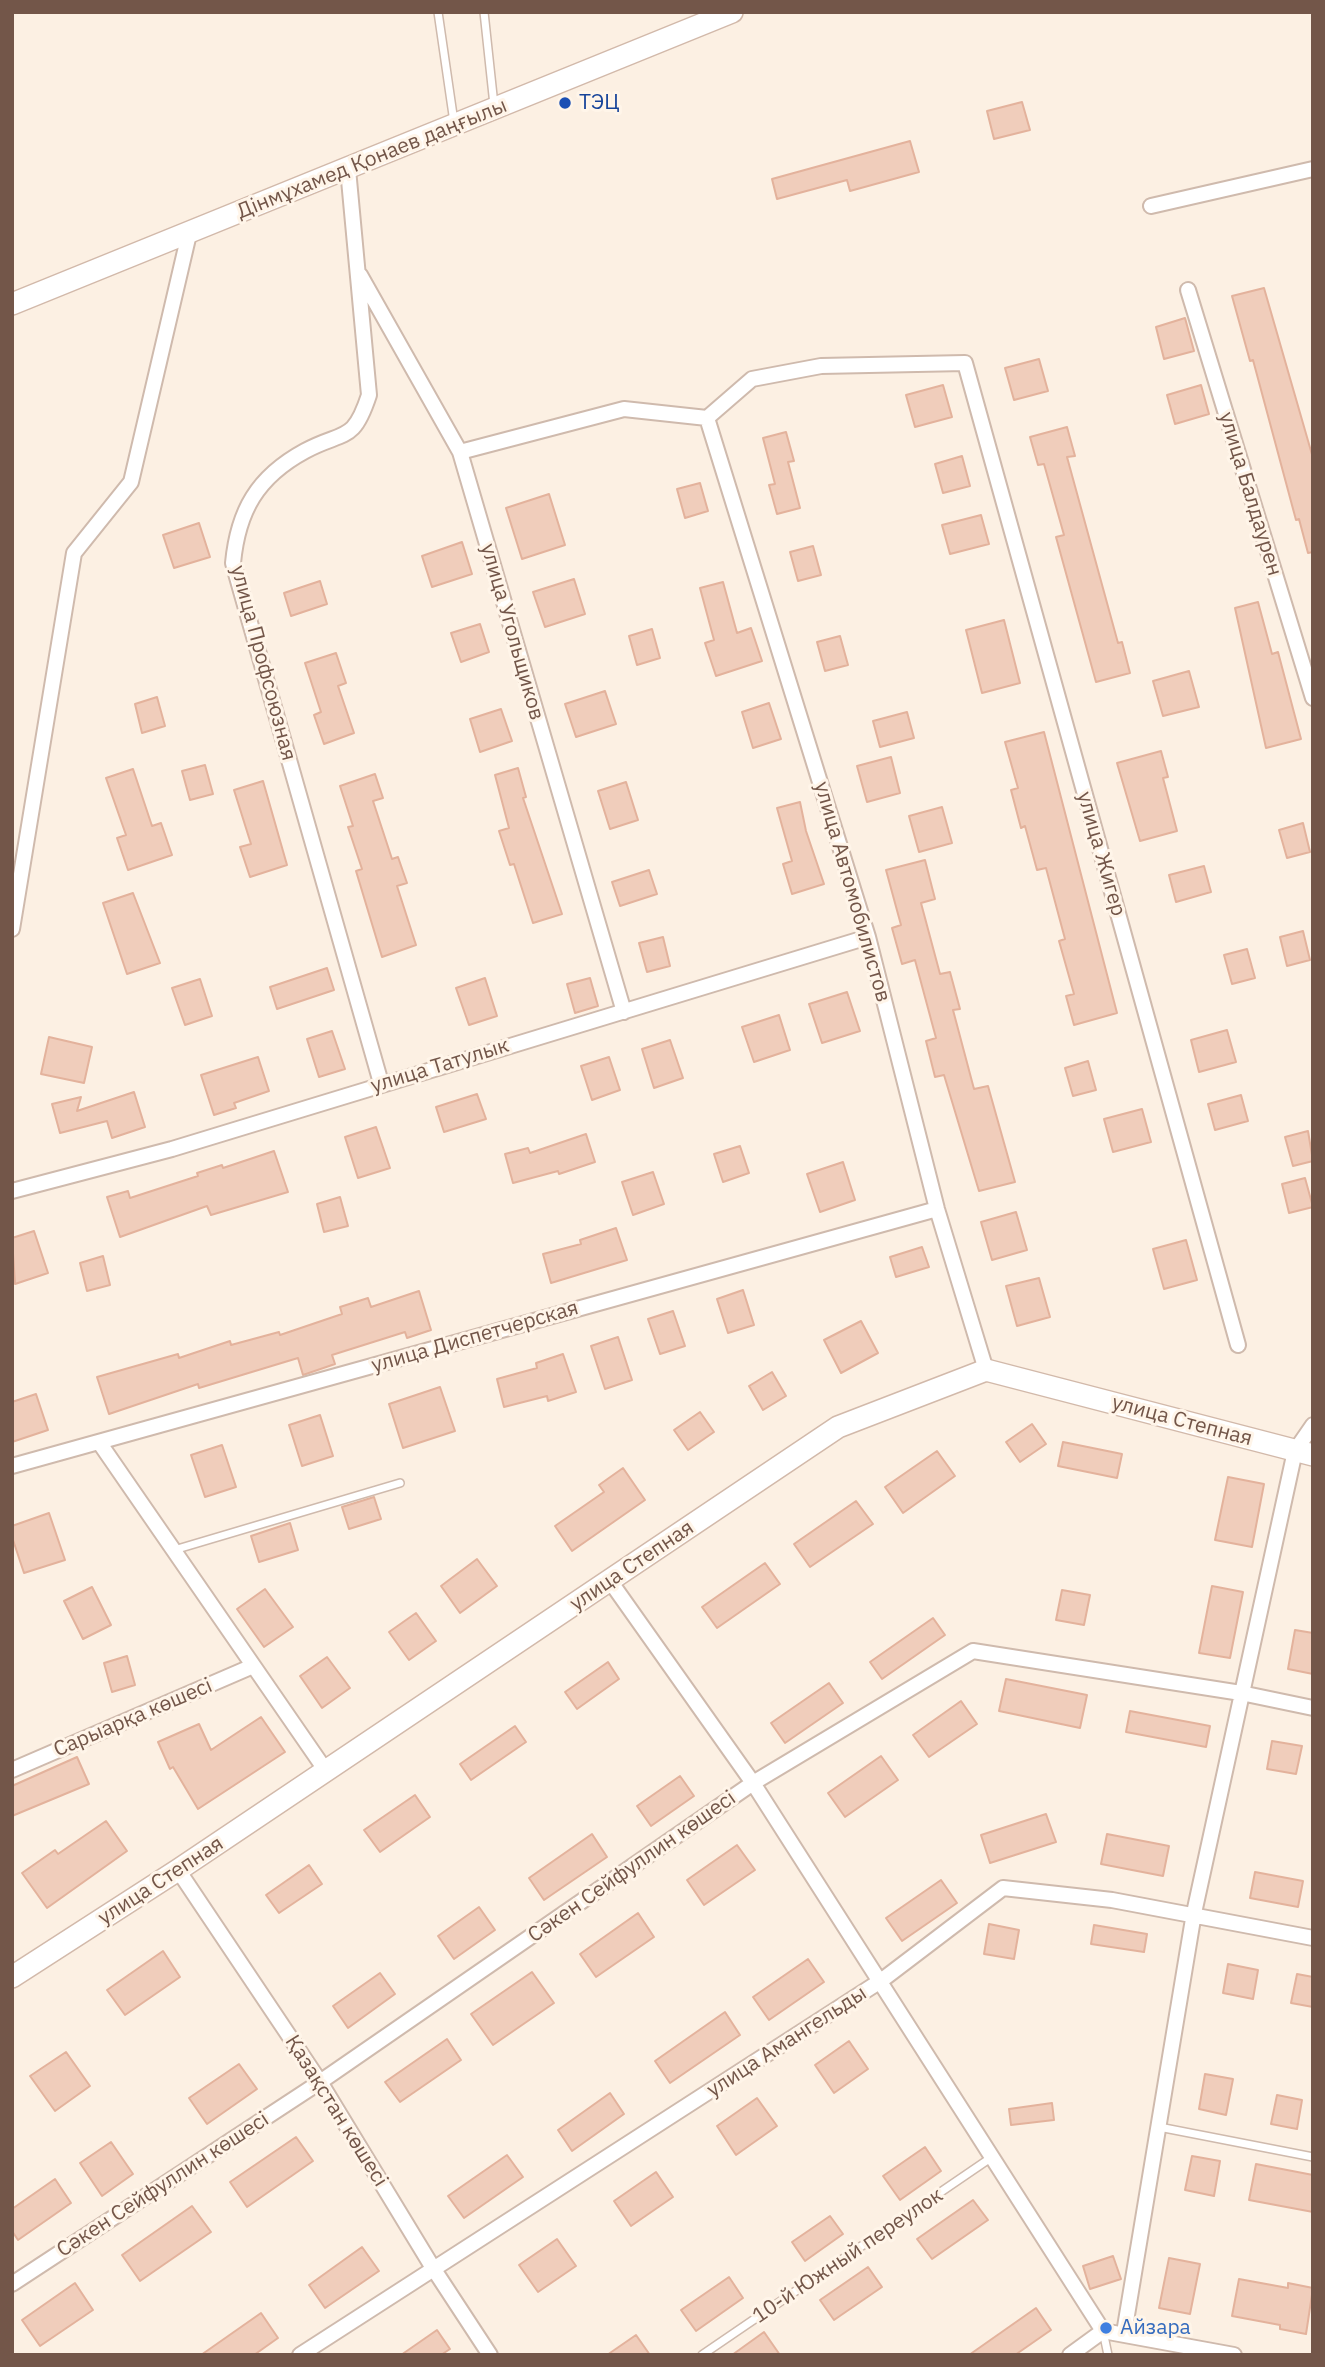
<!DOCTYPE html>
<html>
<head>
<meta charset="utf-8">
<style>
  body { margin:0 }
  #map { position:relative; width:1325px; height:2367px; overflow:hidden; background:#fcf0e3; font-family:"IBM Plex Sans",sans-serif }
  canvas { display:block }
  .frame { position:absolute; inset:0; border:14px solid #735649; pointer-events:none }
</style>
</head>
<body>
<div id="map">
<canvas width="1325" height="2367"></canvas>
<div class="frame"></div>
</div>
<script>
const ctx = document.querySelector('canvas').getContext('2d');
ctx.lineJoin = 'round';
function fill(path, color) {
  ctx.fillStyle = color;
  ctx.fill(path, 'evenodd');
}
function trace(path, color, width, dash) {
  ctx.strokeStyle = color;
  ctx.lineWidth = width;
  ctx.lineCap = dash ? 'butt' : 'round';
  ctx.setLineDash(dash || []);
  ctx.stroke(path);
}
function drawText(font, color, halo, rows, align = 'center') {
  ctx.font = font + ' "IBM Plex Sans",sans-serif';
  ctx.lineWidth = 6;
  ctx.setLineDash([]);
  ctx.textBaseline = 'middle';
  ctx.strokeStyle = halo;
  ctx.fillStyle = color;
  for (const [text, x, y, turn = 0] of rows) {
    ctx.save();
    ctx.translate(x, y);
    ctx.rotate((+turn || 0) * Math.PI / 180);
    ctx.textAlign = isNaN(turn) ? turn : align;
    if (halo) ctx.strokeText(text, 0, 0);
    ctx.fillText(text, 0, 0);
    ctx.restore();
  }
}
const building = new Path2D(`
  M1022,102L1030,130L994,139L987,111Z
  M910,141L919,172L850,191L847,180L777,199L772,179Z
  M1264,288L1313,458V552L1308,553L1299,519L1296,520L1253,360L1250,361L1232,296Z
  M1185,318L1194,351L1164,359L1156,327Z
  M1039,359L1048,391L1014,400L1005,368Z
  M943,385L952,417L915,427L906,395Z
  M1201,385L1209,414L1175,424L1167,395Z
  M1067,427L1075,456L1067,457L1118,643L1122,642L1130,673L1096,682L1056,537L1064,535L1044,464L1038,465L1030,437Z
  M786,432L794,461L788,462L800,508L777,514L769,485L775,484L763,438Z
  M962,456L970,486L943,493L935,464Z
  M700,483L708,511L685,518L677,489Z
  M549,494L565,545L522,559L506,508Z
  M981,515L989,544L950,554L942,525Z
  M199,523L210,557L174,568L163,535Z
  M462,542L472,574L432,587L422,556Z
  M813,546L821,575L798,581L790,552Z
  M574,579L585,614L545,627L533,592Z
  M320,581L327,604L291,616L284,593Z
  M723,582L737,633L751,628L762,661L716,676L705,643L714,640L700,588Z
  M1258,602L1272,654L1278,652L1301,739L1266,748L1235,608Z
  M1004,620L1020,683L982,693L966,630Z
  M480,624L489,652L461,662L451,633Z
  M652,629L660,658L637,665L629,636Z
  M840,636L848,665L825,671L817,642Z
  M336,653L346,683L338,686L354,733L324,744L314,715L321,712L305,663Z
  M1189,671L1199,707L1163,716L1153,681Z
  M605,691L616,724L576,737L565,704Z
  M157,697L165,726L142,733L135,704Z
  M769,703L781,739L753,748L742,712Z
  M501,709L512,741L480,752L470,719Z
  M907,712L914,738L880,747L873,721Z
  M1044,732L1117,1013L1074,1025L1066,996L1074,994L1059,941L1065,939L1046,868L1037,870L1025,826L1021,828L1011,790L1018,788L1005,742Z
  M1161,751L1168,777L1163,778L1177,831L1140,841L1117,763Z
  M891,757L900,793L867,802L857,766Z
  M205,765L213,794L190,800L182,771Z
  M518,768L526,797L523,798L562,914L533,923L514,864L510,865L499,831L509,828L495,775Z
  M133,769L152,826L161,823L172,855L128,870L117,838L126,835L106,778Z
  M375,774L383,798L373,801L392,859L398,857L407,883L397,886L416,945L382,957L356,871L362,869L348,827L353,826L340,786Z
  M263,781L287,865L250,877L240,847L251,844L234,790Z
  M626,782L638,820L610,829L598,791Z
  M800,802L806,831L824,884L792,894L783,864L792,861L777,808Z
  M942,807L952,843L919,852L909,816Z
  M1303,823L1310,852L1287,858L1279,830Z
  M925,860L935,899L921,903L940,974L950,972L960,1009L953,1010L974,1089L988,1086L1015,1182L979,1191L944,1075L935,1077L926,1041L936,1038L915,960L902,964L892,928L901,925L886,870Z
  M1204,866L1211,892L1176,902L1169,875Z
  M649,870L657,894L620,906L612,882Z
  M133,893L160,963L127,974L103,903Z
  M1303,931L1310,960L1287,966L1280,937Z
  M663,937L670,966L647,972L639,943Z
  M1247,949L1255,978L1232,984L1224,955Z
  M327,968L334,990L277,1009L270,987Z
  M485,978L497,1016L469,1025L456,988Z
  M590,978L598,1006L575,1013L567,984Z
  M200,979L212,1016L185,1025L172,988Z
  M847,992L860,1031L822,1043L809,1004Z
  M779,1015L790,1050L754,1062L742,1027Z
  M1227,1030L1236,1062L1199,1072L1191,1040Z
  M332,1031L345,1069L319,1077L307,1039Z
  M49,1037L92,1047L84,1083L41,1074Z
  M670,1040L683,1078L654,1088L642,1049Z
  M258,1057L269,1091L234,1103L236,1108L214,1115L201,1075Z
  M609,1057L620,1090L592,1100L581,1066Z
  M1088,1061L1096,1090L1073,1096L1065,1068Z
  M134,1092L145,1127L112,1138L107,1121L60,1133L52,1104L81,1097L77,1111Z
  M477,1094L486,1119L444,1132L436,1107Z
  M1241,1095L1248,1121L1215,1130L1208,1104Z
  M1142,1109L1151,1142L1113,1152L1104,1119Z
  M376,1127L390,1168L358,1178L345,1137Z
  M1308,1131L1313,1161L1293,1166L1285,1137Z
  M586,1134L595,1162L559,1174L558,1171L513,1183L505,1154L528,1148L530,1153Z
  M740,1146L749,1173L723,1182L714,1154Z
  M274,1151L288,1192L211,1215L207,1206L120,1237L107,1197L128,1191L130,1198L198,1176L197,1173L222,1165L223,1168Z
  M843,1162L855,1200L820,1212L807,1174Z
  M653,1172L664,1204L633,1215L622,1182Z
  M1305,1178L1313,1207L1289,1213L1282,1184Z
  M340,1197L348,1226L324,1232L317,1204Z
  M1016,1212L1027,1250L992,1260L981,1222Z
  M616,1228L627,1260L551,1283L543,1254L581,1244L580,1240Z
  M34,1231L48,1273L15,1284L12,1238Z
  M1186,1240L1197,1280L1164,1289L1153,1249Z
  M922,1247L929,1267L896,1277L890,1257Z
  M103,1256L110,1285L87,1291L80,1263Z
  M1039,1278L1050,1317L1017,1326L1006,1286Z
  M743,1290L754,1325L728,1333L717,1299Z
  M419,1291L431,1330L407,1338L405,1332L332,1355L335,1364L303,1375L298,1358L199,1388L198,1384L109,1414L97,1377L178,1354L179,1358L230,1341L231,1345L279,1332L280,1335L342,1314L340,1307L368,1298L371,1307Z
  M673,1311L685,1346L660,1354L648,1319Z
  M861,1321L878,1353L841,1373L824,1340Z
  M618,1337L632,1380L605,1389L591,1346Z
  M563,1354L576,1392L548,1401L547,1396L504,1407L497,1379L537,1368L536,1363Z
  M772,1372L786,1396L763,1410L749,1386Z
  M440,1387L455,1431L403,1448L389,1404Z
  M36,1394L48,1430L12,1442V1402Z
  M700,1412L714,1432L688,1450L674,1430Z
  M320,1415L333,1456L302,1466L289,1425Z
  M1032,1424L1046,1444L1020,1462L1006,1442Z
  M1063,1442L1122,1454L1117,1478L1058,1466Z
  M222,1445L236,1487L205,1497L191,1455Z
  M937,1451L955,1476L903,1513L885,1487Z
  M623,1468L645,1500L572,1551L555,1526L604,1492L599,1485Z
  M1228,1477L1264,1484L1252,1547L1215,1540Z
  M374,1497L381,1519L349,1529L342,1507Z
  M856,1501L873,1524L810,1567L794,1544Z
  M49,1513L65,1560L24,1573L12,1537V1526Z
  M290,1523L298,1550L259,1562L251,1536Z
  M477,1559L497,1586L460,1613L441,1586Z
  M765,1563L780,1584L717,1628L702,1607Z
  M1212,1586L1243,1592L1230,1658L1199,1653Z
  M92,1587L111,1625L83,1639L64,1601Z
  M265,1589L293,1627L264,1647L237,1609Z
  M1062,1590L1090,1595L1084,1625L1056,1620Z
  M416,1613L436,1641L409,1660L389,1632Z
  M933,1618L945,1635L882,1679L870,1662Z
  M1295,1630L1313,1633V1674L1288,1669Z
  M127,1656L135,1685L112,1692L104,1663Z
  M327,1657L350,1688L322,1708L300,1676Z
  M608,1662L619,1679L577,1709L565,1692Z
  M1006,1679L1087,1695L1080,1728L999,1711Z
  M829,1683L843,1703L785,1743L771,1723Z
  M961,1701L977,1724L929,1757L913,1735Z
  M1130,1711L1210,1726L1206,1747L1126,1732Z
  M261,1717L285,1752L198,1809L173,1767L170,1769L158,1742L199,1724L211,1750Z
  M515,1726L526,1742L471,1780L460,1764Z
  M1272,1741L1302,1746L1296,1774L1267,1769Z
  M881,1756L898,1780L845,1817L828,1793Z
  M77,1757L89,1784L12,1816V1786Z
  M680,1776L694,1796L651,1826L637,1806Z
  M415,1795L430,1817L380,1852L364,1830Z
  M1046,1814L1056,1842L990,1863L981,1835Z
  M106,1821L127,1851L47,1908L22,1873L55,1850L58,1854Z
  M592,1834L607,1857L544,1900L529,1878Z
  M1107,1834L1169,1846L1163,1876L1101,1864Z
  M737,1845L755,1870L704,1905L687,1880Z
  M309,1865L322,1884L279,1913L266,1895Z
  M1255,1872L1303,1881L1298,1907L1250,1898Z
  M941,1880L957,1903L902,1941L886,1918Z
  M479,1907L495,1930L454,1959L438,1936Z
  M638,1913L654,1937L596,1977L580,1954Z
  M989,1924L1019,1930L1014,1959L984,1954Z
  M1094,1925L1147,1934L1144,1952L1091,1944Z
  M163,1951L180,1977L125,2015L107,1990Z
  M808,1959L824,1982L769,2020L753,1997Z
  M1228,1964L1258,1970L1253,1999L1223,1993Z
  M532,1972L554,2003L493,2045L471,2014Z
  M380,1973L395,1994L348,2028L333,2006Z
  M1297,1974L1313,1977V2007L1291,2003Z
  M725,2012L740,2035L670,2083L655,2061Z
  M447,2039L461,2060L400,2102L385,2082Z
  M849,2041L868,2069L834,2093L815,2065Z
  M66,2052L90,2086L55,2111L30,2076Z
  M239,2064L257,2089L207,2124L189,2098Z
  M1205,2074L1233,2079L1226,2115L1199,2109Z
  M610,2093L624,2114L572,2151L558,2130Z
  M1277,2095L1302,2100L1297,2129L1271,2124Z
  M757,2098L777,2126L736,2155L717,2126Z
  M1052,2103L1054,2120L1011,2125L1009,2109Z
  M296,2137L313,2161L247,2207L230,2182Z
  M111,2142L133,2174L102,2196L80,2163Z
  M925,2147L941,2171L900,2200L883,2176Z
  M507,2155L523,2177L464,2218L448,2196Z
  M1192,2156L1220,2161L1214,2196L1185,2190Z
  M1256,2164L1313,2175V2212L1249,2200Z
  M656,2172L673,2197L631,2226L614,2201Z
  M55,2179L71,2203L18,2240L12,2231V2209Z
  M973,2200L988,2220L932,2259L917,2239Z
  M192,2206L211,2232L140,2281L122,2255Z
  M830,2216L843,2234L805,2261L792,2242Z
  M557,2239L576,2266L538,2292L519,2265Z
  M362,2247L379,2271L325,2308L309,2285Z
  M1113,2256L1121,2279L1090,2289L1083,2266Z
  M1169,2258L1200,2264L1190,2314L1159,2308Z
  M868,2267L882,2287L834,2320L820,2300Z
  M729,2277L743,2298L696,2331L681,2310Z
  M1239,2279L1288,2288V2283L1313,2288L1306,2334L1280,2329V2325L1232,2316Z
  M75,2283L93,2310L40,2346L22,2320Z
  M1036,2308L1051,2330L1015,2355H969Z
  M261,2313L278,2338L254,2355H201Z
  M437,2330L450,2349L441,2355H401Z
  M764,2332L780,2355H732Z
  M636,2335L650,2355H607Z`);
const lane = new Path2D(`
  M438,12L454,122
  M484,12L494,105
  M174,1550L400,1483
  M1159,2127L1313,2157
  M1103,2331L1108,2355
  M702,2355L992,2157`);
const street = new Path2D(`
  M348,169L369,395C353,444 344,430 305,451C257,477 238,511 233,563L381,1083
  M1151,206L1313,169
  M360,275L460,452L624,1012
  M1188,290L1313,698
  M707,418L868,937L937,1209L986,1370
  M460,452L624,409L707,418L752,379L821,366L965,363L1238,1345
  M12,929L74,553L131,482L189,234
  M12,1191L172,1149L868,937
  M99,1442L326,1771
  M12,1466L937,1209
  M610,1581L753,1783L1103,2331
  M12,1770L253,1666
  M178,1870L320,2082L433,2268L490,2355
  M12,2284L320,2082L753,1783L973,1651L1241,1693L1313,1708
  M1124,2333L1194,1913L1295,1451L1313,1425
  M300,2355L882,1980L1003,1888L1112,1900L1313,1938
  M1070,2355L1103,2331L1234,2355`);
const secondary = new Path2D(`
  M12,304L732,12
  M12,1977L178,1870L838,1427L986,1370L1313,1455`);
const markers = [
  [565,103,7,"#1a4fb4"],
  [1106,2328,7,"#3f7fe0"]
];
const transitNames = [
  ["ТЭЦ",579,103]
];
const streetNames = [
  ["Дінмұхамед Қонаев даңғылы",372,159,-22],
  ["улица Балдаурен",1250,494,73],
  ["улица Угольщиков",512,632,74],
  ["улица Профсоюзная",263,663,75],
  ["улица Жигер",1101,854,74],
  ["улица Автомобилистов",852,892,74],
  ["улица Татулык",440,1066,-17],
  ["улица Диспетчерская",475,1337,-16],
  ["улица Степная",1182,1421,15],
  ["улица Степная",632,1566,-34],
  ["Сарыарқа көшесі",133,1718,-23],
  ["Сәкен Сейфуллин көшесі",632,1867,-35],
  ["улица Степная",161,1881,-33],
  ["улица Амангельды",787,2042,-33],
  ["Қазақстан көшесі",336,2111,58],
  ["Сәкен Сейфуллин көшесі",163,2185,-33],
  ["10-й Южный переулок",848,2256,-34]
];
const shopNames = [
  ["Айзара",1120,2328]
];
fill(building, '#f0cdbb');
trace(building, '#e3b29c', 2);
trace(lane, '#cfbaad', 10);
trace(street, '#cfbaad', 18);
trace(secondary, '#d2b9aa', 24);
trace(lane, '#fff', 7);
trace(street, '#fff', 14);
trace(secondary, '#fff', 21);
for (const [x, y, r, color] of markers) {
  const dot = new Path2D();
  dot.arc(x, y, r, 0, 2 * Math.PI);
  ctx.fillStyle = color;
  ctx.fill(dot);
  trace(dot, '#fff5e9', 2.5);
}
drawText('21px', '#164399', '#fff5e9', transitNames, 'left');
drawText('21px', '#735649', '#fff5e9', streetNames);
drawText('21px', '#366cbe', '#fff5e9', shopNames, 'left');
</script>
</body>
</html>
